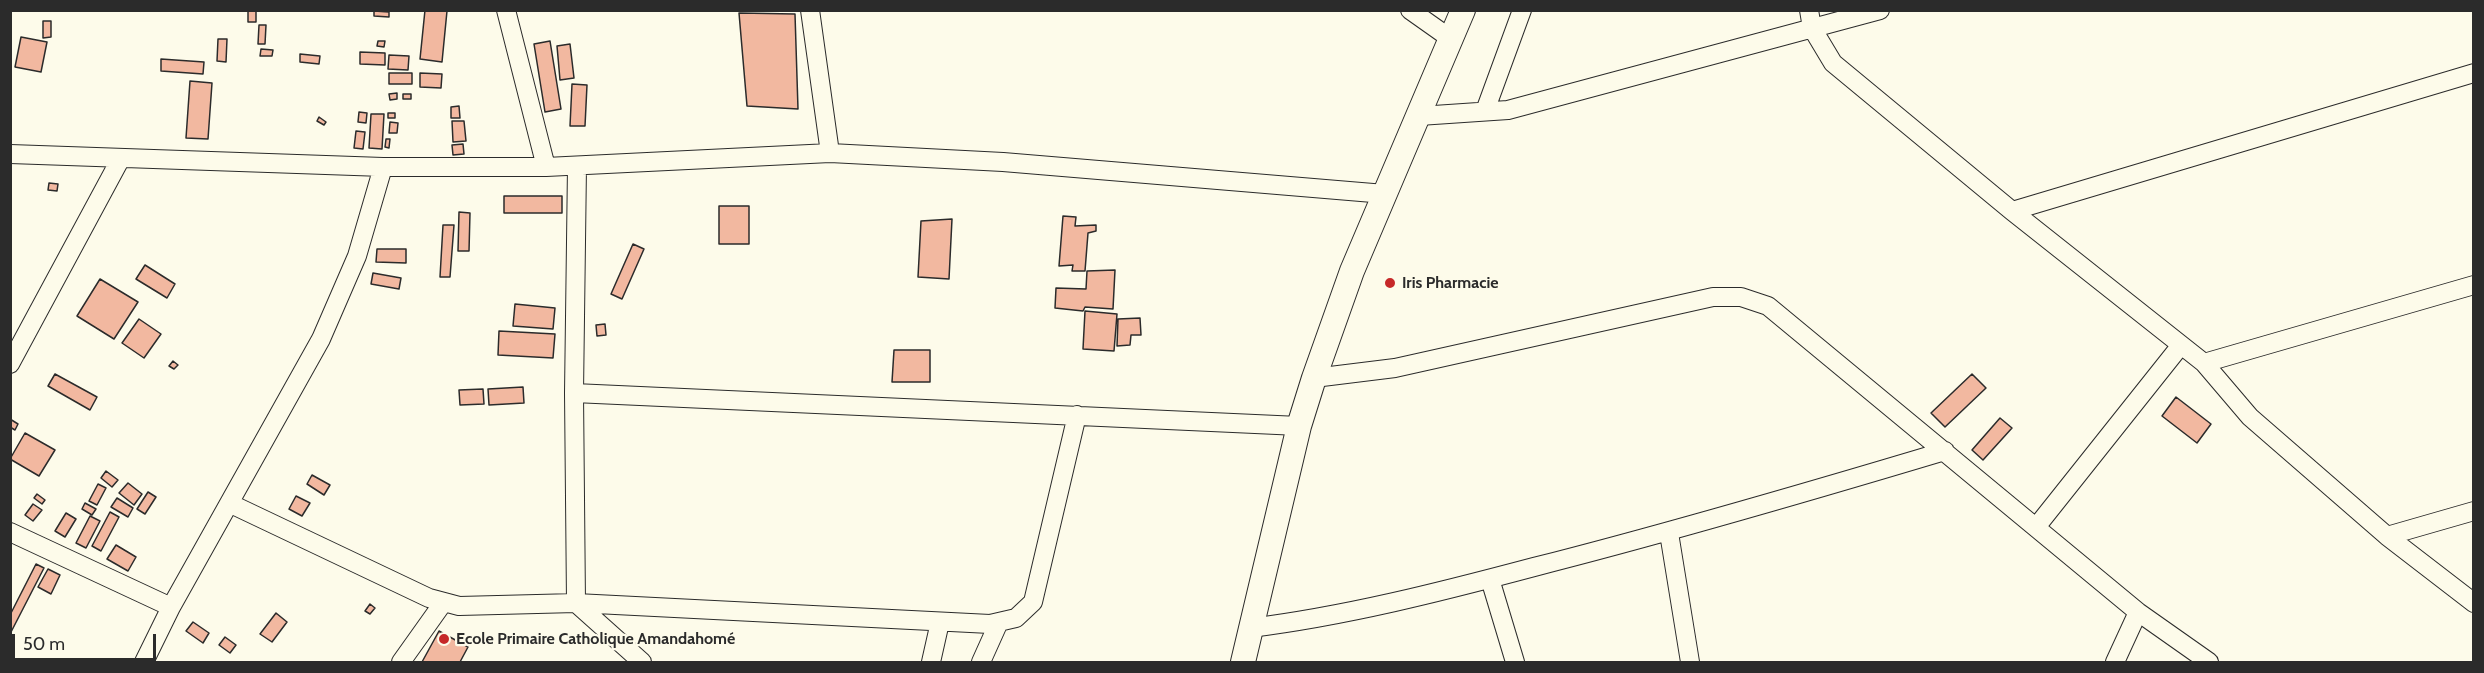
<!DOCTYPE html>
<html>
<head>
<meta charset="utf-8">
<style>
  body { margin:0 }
  #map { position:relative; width:2484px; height:673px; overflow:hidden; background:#fdfbea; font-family:Cabin,sans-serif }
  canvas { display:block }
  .frame { position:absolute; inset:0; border:12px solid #2b2b2b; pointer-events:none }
  .scale { position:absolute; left:12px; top:634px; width:144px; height:27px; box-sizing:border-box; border:3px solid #2b2b2b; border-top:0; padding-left:8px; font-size:18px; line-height:21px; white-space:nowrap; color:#2b2b2b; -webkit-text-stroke:4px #fdfbea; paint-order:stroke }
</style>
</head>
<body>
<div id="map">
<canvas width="2484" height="673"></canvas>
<div class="frame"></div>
<div class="scale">50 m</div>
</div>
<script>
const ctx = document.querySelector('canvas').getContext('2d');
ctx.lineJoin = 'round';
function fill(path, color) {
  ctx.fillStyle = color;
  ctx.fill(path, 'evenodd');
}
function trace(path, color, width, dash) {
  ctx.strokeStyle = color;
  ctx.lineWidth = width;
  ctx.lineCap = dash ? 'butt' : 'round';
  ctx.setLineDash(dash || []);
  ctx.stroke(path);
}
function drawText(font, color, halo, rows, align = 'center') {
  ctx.font = font + ' Cabin,sans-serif';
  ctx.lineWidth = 4.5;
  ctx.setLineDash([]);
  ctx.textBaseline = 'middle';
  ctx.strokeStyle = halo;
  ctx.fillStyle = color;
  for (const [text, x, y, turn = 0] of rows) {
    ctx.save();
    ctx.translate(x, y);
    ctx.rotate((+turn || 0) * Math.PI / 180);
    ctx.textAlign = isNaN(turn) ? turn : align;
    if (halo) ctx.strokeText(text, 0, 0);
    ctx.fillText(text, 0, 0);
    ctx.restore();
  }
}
const building = new Path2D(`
  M248,10H256V22H248Z
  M425,10L447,11L442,62L420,59Z
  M374,11L389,12V17L374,16Z
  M739,13L795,14L798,109L747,106Z
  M43,21H51V37L43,38Z
  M259,25H266L265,44H258Z
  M21,37L47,42L41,72L15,67Z
  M218,39H227L226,62L217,61Z
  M378,41H385L384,47L377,46Z
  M550,41L561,109L545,112L534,44Z
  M570,44L574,78L560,80L557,46Z
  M261,49L273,50L272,56H260Z
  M360,52L385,53V65L360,64Z
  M300,54L320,56L319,64L300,62Z
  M389,55L409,56L408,70L388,69Z
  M161,59L204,62L203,74L161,71Z
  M389,73H412V84H389Z
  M420,73L442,74L441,88L420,87Z
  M190,81L212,83L208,139L186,138Z
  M572,84L587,85L585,126H570Z
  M397,93V99L390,100L389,94Z
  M403,94H411V99H403Z
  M459,106L460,118H451V107Z
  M359,112L367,113L366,123L358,122Z
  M388,113H395V118H388Z
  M371,114H384L382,149L369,148Z
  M319,117L326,122L324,125L317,121Z
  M452,121H464L466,141L453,142Z
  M390,122L398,123L397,133H389Z
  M356,131L365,132L363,149L354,148Z
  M386,139H390L389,148L385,147Z
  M463,144L464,154L453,155L452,145Z
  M49,183L58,184L57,191L48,190Z
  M504,196H562V213H504Z
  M719,206H749V244H719Z
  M459,212L470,213L469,251H458Z
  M1063,216L1076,217L1075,226L1096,225V231L1088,233L1085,271H1072L1073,265L1059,266Z
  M952,219L949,279L918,277L921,221Z
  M443,225H454L450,277H440Z
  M633,244L644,249L622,299L611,294Z
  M377,249H406V263L376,262Z
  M145,265L175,284L167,298L136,279Z
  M1115,270L1113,309L1085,307L1083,311L1055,308L1056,288L1086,289L1087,271Z
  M373,273L401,278L399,289L371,284Z
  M100,279L138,302L114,339L77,316Z
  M515,304L555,308L553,329L513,326Z
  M1085,311L1117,314L1114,351L1083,349Z
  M1140,318L1141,335H1131L1130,345L1117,346L1118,319Z
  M139,319L161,334L144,358L122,343Z
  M605,324L606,335L597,336L596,325Z
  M499,331L555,334L553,358L498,355Z
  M894,350H930V382H892Z
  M173,361L178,365L174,369L169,366Z
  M55,374L97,397L90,410L48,386Z
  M1972,374L1986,388L1945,427L1931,413Z
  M523,387L524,403L489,405L488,389Z
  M483,389L484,404L460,405L459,390Z
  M2176,397L2211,424L2197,443L2162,416Z
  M2000,418L2012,428L1983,460L1972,450Z
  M10,419L18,424L15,430L10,427Z
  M25,433L55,450L39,476L10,459Z
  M106,471L118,480L112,487L101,478Z
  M312,475L330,485L324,495L307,484Z
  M128,483L142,494L134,505L119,493Z
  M98,484L106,488L97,505L89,501Z
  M148,492L156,497L145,514L137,509Z
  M37,494L45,500L42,504L34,498Z
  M296,496L310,503L302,516L289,509Z
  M117,498L133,508L128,517L111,507Z
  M85,503L96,509L92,515L82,509Z
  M33,504L42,510L33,521L25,515Z
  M110,512L119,517L101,551L92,546Z
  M66,513L76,519L65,537L55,531Z
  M90,516L100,521L86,548L76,543Z
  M116,545L136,557L128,571L107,559Z
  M36,564L44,568L10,634V615Z
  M48,569L60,575L51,594L38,587Z
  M370,604L375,608L370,614L365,611Z
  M276,613L287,622L272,642L260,634Z
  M193,622L209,633L203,643L186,631Z
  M439,631L468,647L460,662H422Z
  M225,637L236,645L230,653L219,645Z`);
const street = new Path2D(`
  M506,10L546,167
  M810,10L830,153
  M1410,10L1451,39
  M1809,10L1812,28L1833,63L2012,211L2204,363L2250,417L2387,536L2474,603
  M1485,111L1522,10
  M1419,116L1508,110L1880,10
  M10,154L383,167H546L830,153L1003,162L1385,194
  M577,166L574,393L576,603L642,662
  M2012,211L2474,73
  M2204,363L2474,285
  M10,364L121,158
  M1314,378L1395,368L1713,297H1741L1768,306L2138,612L2209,662
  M574,393L1299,426
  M231,504L429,598L459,606L576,603L990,624L1016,618L1033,602L1077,415
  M2037,526L2181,345
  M10,532L171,607
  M1669,533L1690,662
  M2387,536L2474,511
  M1490,579L1515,662
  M1250,628C1346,616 1440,592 1534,567C1672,532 1808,492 1945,451
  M144,662L171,607L321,339L357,256L383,167
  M401,662L443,603
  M931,662L940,622
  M981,662L999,622
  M2115,662L2138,612`);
const secondary = new Path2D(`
  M1243,662L1299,426L1314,378L1352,271L1463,10`);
const markers = [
  [1390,283,6,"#c62828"],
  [444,639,6,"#c62828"]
];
const poiNames = [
  ["Iris Pharmacie",1402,283],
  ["Ecole Primaire Catholique Amandahomé",456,639]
];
fill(building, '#f2b8a0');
trace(building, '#2b2b2b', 1.5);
trace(street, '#2b2b2b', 20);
trace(secondary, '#2b2b2b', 26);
trace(street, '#fdfbea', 18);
trace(secondary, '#fdfbea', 24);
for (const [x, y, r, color] of markers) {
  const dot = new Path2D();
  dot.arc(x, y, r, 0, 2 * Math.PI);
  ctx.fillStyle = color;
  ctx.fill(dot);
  trace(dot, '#fdfbea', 2);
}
drawText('bold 16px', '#2b2b2b', '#fdfbea', poiNames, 'left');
</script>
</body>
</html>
